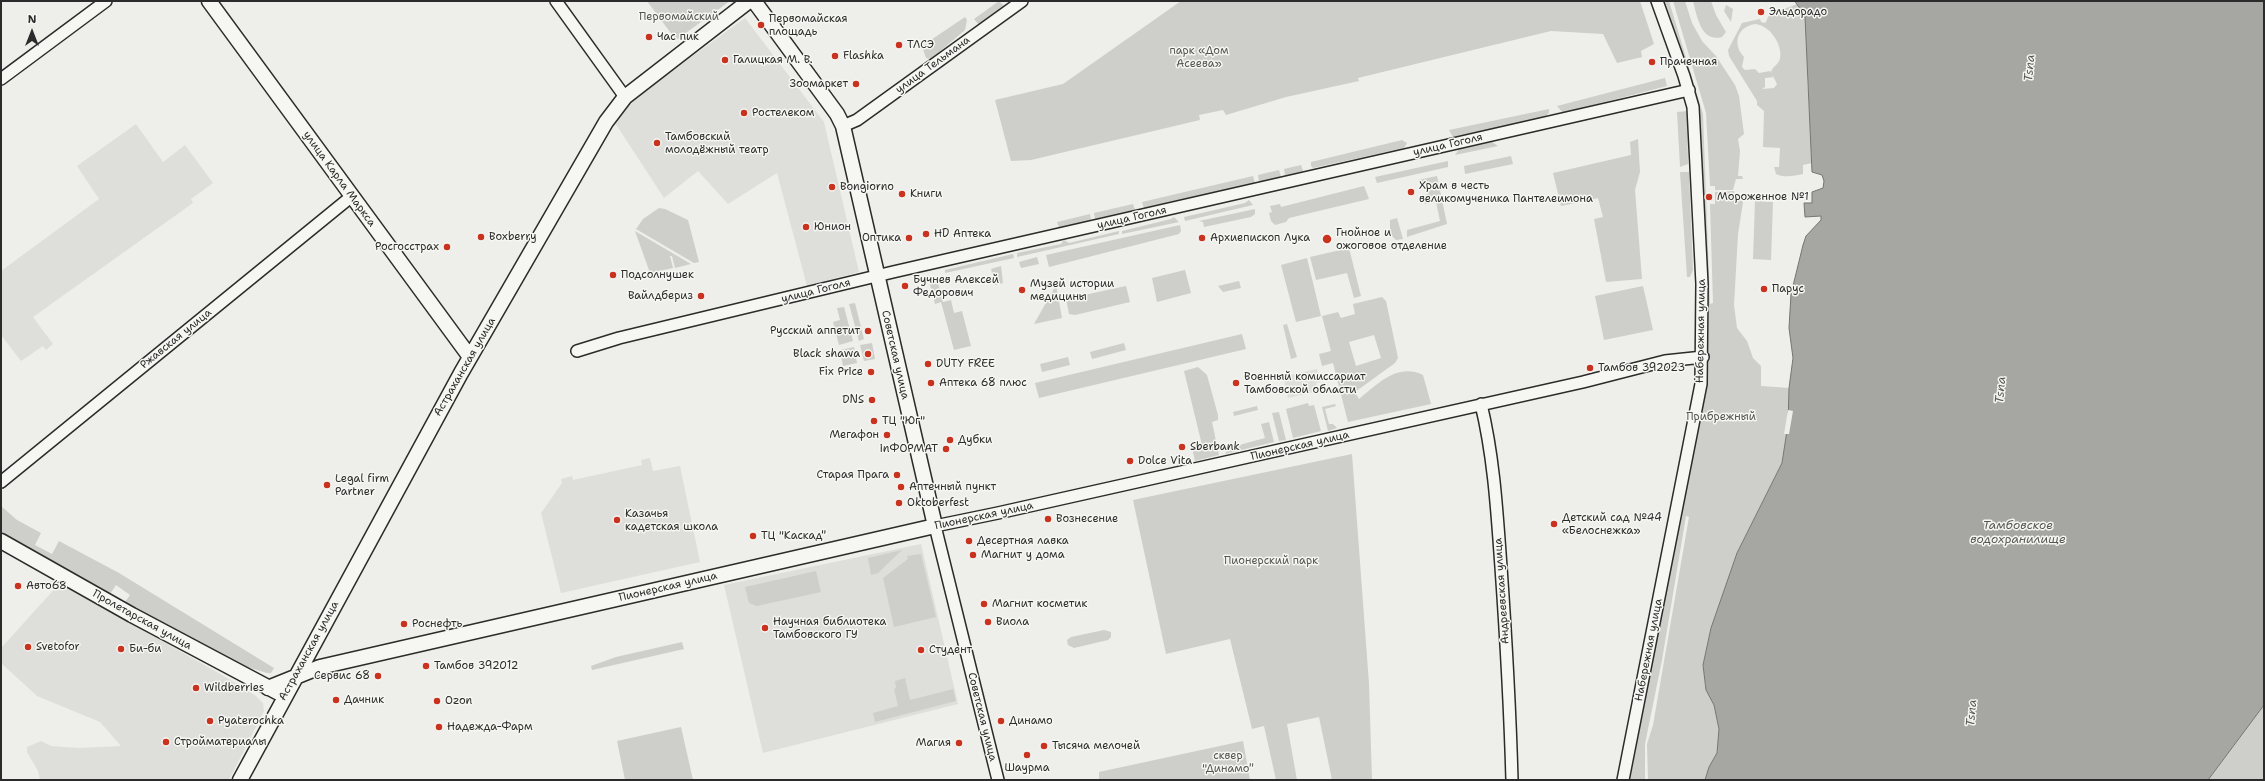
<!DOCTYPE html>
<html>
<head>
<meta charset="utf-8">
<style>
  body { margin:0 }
  #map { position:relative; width:2265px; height:781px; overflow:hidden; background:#eeeeea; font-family:"Shantell Sans",sans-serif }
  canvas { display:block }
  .frame { position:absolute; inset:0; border:2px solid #2b2b2b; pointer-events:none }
  .north { position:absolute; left:12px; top:12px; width:40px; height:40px; -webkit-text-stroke:3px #f6f6f2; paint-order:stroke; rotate:0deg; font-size:11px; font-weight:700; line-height:16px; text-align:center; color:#2b2b2b }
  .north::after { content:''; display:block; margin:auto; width:14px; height:18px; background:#2b2b2b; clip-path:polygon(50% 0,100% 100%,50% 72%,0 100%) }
</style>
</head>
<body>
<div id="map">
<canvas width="2265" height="781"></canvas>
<div class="frame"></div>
<div class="north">N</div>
</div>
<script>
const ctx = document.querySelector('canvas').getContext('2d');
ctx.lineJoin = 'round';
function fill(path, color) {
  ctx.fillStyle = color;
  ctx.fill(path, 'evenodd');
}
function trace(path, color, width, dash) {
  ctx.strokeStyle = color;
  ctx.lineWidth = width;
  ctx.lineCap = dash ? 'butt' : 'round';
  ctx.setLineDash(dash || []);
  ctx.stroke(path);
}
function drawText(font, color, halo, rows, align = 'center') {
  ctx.font = font + ' "Shantell Sans",sans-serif';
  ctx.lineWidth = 3;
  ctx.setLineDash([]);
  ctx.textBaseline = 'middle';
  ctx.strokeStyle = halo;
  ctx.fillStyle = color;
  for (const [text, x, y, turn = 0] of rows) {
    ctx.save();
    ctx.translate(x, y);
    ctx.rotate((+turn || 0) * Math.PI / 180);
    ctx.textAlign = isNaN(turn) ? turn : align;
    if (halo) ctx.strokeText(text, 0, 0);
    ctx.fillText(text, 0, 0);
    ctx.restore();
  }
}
const built = new Path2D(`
  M745,18L824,122L859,272L807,286L777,173L728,204L698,171L664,198L615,123L624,106Z
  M136,124L163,162L185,145L213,183L191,199L193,203L33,317L53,344L46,350L43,346L21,361L1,335V271L99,199L77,166Z
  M1317,369L1320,382L1316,383L1318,391L1288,398L1284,380L1287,379L1286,376Z
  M650,458L653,471L680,466L700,562L561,593L541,513L562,483L561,479L572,476L573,480L642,465L641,460Z
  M921,544L958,704L763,753L724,585Z
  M60,583L229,679L256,696L263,703L264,711L229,780H40L38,771L27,752V747L41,741L51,746L79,748L121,746L100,722L37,696L1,663V648Z`);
const green = new Path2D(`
  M647,1H730L676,40Z
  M999,1L1005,7L979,25L974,19Z
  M1181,1H1640L1654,44L1641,51L1642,57L1617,63L1603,34L1551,31L1358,78L1359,81L1286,97L1226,115L1223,110L1199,115L1200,120L1031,160L1011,161L995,100L1063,84Z
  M1663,1H1669L1703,114L1710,304L1713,303L1710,204H1715V192L1734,191L1735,196H1744L1738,234L1734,305L1737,328L1747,341L1753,358L1761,366V386L1789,388L1788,424L1782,463L1737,553L1711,628L1703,665L1706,690L1714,705L1719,729L1717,753L1709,767L1705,780H1648L1647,744L1653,725L1689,517L1686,516L1662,660L1645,744V780H1630L1708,369L1699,105Z
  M1673,1H1685L1692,23L1702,41L1716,56L1735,85L1739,96L1744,134L1738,139L1740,151L1738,176H1742L1743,179H1736L1733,190H1715V186H1710L1706,113Z
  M1693,1H1711L1716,15L1726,32L1722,37C1701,43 1697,16 1693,1Z
  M1799,3L1807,15L1809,69L1807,72L1812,163L1803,165V174C1795,176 1783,178 1776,174L1774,167H1779L1780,148L1763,147L1764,111L1757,105V101L1729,56L1728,50L1742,23L1760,19L1761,22L1765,23C1767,21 1767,19 1768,17C1772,12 1792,7 1799,3ZM1755,24C1770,25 1783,45 1780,59C1778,65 1773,66 1771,72L1777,84L1774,88L1762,89L1765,87V78L1774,77L1770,71L1759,73L1755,69L1745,70L1742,67L1744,57C1732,44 1737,27 1755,24Z
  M1726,5L1733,9L1731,22L1724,11Z
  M965,17L967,20L965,30L931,59L926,58L922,46Z
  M1665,78L1667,86L1563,113L1557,106Z
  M1549,109V113L1545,117L1453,137L1449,130Z
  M1687,111L1688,164L1680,167L1677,112Z
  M1638,139L1640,172L1635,190L1642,279L1606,282L1594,219L1603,217L1598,198L1561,206L1553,173L1631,155L1630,142Z
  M1402,140L1407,143L1404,148L1313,168L1311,166V162Z
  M1492,142L1498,146L1455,155L1459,149Z
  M1511,156L1513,164L1465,174L1464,166Z
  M1448,161V167L1377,183L1375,177Z
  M1301,165L1303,171L1285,176L1284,169Z
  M1279,170L1281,177L1259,182L1258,175Z
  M1680,172H1689L1693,270L1690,277H1687Z
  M1253,176L1255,183L1144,208L1142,202Z
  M1437,176L1447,224L1407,237V230L1440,221L1436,202L1425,204L1423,197L1429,193L1427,185L1422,182H1419L1418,180Z
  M1364,186L1369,199L1289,218L1286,222L1275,225L1271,221L1269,213L1272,212L1270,206L1280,204L1281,207Z
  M1249,200L1253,205L1185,221L1184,217L1245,203Z
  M1755,201L1773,202L1771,260L1753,259Z
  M1133,204L1135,210L1095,219L1094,213Z
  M659,208L665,209L688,220L699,262L694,263L636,229L643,219Z
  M1255,209V214L1251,217L1204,227L1203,222L1199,221Z
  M1090,214L1091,220L1059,228L1057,222Z
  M1174,217L1179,222L1122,234V231L1171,219Z
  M1397,218L1403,239L1396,240L1390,234V220Z
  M1180,225L1181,231L1179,234L1049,267L1046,255Z
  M635,231L691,264L675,268L672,256H670L673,268L650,273Z
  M1119,231V234L1017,257V253L1061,244L1064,240L1069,243Z
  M1349,248L1361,296L1354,298L1347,273L1316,280L1310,257Z
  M1013,254L1014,258L945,273V270Z
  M1037,257L1039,264L1021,268L1019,262Z
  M1307,258L1321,316L1296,322L1281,265Z
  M1001,266L1003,283L995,285L991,269Z
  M1185,270L1191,293L1157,302L1152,278Z
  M937,279L943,302L951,300L954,313L962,311L971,346L954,350L941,302L935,304L929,281Z
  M1239,281L1241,288L1223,292L1218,286Z
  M1056,285L1062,318L1034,324Z
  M1126,286L1130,302L1075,315L1069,314L1066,299Z
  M1643,286L1653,330L1604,340L1595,296Z
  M1382,297L1386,301L1398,358L1395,363L1355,392L1359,399C1379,383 1397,363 1423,375L1431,404L1348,422L1333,363L1322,366L1319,354L1331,351L1322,316L1338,312L1341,318L1355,314L1353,304ZM1374,335L1381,358L1356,366L1349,342Z
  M855,303L864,339L859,341L849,304Z
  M844,307L853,341L839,345L833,322L840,320L837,308Z
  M1287,324L1297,357L1291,359L1283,325Z
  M1242,334L1246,349L1039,398L1035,383Z
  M872,343L875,359L864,361L860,345Z
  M1124,343L1126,350L1092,359L1090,352Z
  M854,347L857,363L843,366L840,350Z
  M1068,357L1070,365L1042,372L1040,364Z
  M1198,367L1207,375L1218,415V420L1212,422L1219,455L1195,461L1192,448L1202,445L1184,371Z
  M1308,403L1309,406L1314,405L1321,431L1293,438L1286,409Z
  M1335,404L1336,406L1325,409L1329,424H1333L1337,428L1328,431L1322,407Z
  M1257,406L1258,410L1234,416L1233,412Z
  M1279,412L1286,440L1279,441L1272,413Z
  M1269,422L1274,442L1225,454L1228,448L1265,438L1261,424Z
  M1352,454L1369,684L1372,780H1332L1319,717L1287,724L1297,780H1276L1264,726L1252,729L1230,639L1166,654L1133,500Z
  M1,506L17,520L41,533L35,545L52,554L59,541L119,573L274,668L271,673H267L237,664L125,602L130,595L116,585L110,594L1,534Z
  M902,550L878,573L871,575L868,558Z
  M921,554L936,617L894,627L883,578L908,559L907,556Z
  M816,571L821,592L757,606L749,603L745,587Z
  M1104,630L1111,632V637L1108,640L1074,648L1068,645L1067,640L1071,637Z
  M682,642L684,649L592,670L591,666L616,657Z
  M905,678L910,700L953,689L956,701L875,722L873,713L898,706L894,689L896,688L895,681Z
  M2264,705V780H2208Z
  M681,727L693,780H625L617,741Z
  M1243,741L1250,780H1099V772Z`);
const water = new Path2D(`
  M1795,1H2264V705L2208,780H1705L1709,767L1717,753L1719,729L1714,705L1706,690L1703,665L1711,628L1737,553L1782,463L1788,424L1789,388L1793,358L1789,328L1791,294L1803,245L1806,236L1821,220V216L1805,217L1804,203H1812V192L1823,188L1824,181L1822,175L1812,172L1805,16Z`);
const pier = new Path2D(`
  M1788,410L1793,411L1789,434H1784Z`);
const minor = new Path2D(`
  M556,1L625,97
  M1,79L106,1
  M843,126L857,120L1022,1
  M577,351L619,338L893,272L1689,90
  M1481,404C1494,458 1497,512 1501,567C1506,638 1510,709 1512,780
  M1,482L352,196
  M998,780L935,526L998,513L1583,382L1665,361L1703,357
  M1623,780L1701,384L1702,284L1693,107L1684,76L1657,1`);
const major = new Path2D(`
  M209,1L470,357
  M1,541L132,615L277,692
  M268,688L320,667L935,526L843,126L837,114L754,1
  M240,780L461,373L606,122L625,97L749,1`);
const markers = [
  [1761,12,4,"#c8321e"],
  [761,25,4,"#c8321e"],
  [649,37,4,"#c8321e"],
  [899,45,4,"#c8321e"],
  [835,56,4,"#c8321e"],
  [725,60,4,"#c8321e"],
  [1652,62,4,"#c8321e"],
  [856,84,4,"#c8321e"],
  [744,113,4,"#c8321e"],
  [657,143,4,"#c8321e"],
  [832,187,4,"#c8321e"],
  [1411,192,4,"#c8321e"],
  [902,194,4,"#c8321e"],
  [1709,197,4,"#c8321e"],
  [806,227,4,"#c8321e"],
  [926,234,4,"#c8321e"],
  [481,237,4,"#c8321e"],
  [909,238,4,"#c8321e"],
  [1202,238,4,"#c8321e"],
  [1327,239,5,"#c8321e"],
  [447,247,4,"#c8321e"],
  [613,275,4,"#c8321e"],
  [905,286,4,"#c8321e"],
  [1764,289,4,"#c8321e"],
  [1022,290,4,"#c8321e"],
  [701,296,4,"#c8321e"],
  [868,331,4,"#c8321e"],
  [868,354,4,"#c8321e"],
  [928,364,4,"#c8321e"],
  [1590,368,4,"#c8321e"],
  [871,372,4,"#c8321e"],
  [931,383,4,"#c8321e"],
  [1236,383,4,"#c8321e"],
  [872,400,4,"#c8321e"],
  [874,421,4,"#c8321e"],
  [887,435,4,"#c8321e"],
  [950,440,4,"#c8321e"],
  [1182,447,4,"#c8321e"],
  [946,449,4,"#c8321e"],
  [1130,461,4,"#c8321e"],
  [897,475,4,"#c8321e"],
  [327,485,4,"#c8321e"],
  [901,487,4,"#c8321e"],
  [899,503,4,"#c8321e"],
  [1048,519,4,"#c8321e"],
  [617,520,4,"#c8321e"],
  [1554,524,4,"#c8321e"],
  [753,536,4,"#c8321e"],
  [969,541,4,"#c8321e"],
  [973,555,4,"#c8321e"],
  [18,586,4,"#c8321e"],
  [984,604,4,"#c8321e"],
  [988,622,4,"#c8321e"],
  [404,624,4,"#c8321e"],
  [765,628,4,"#c8321e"],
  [28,647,4,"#c8321e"],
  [121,649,4,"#c8321e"],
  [921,650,4,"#c8321e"],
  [426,666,4,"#c8321e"],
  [378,676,4,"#c8321e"],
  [196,688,4,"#c8321e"],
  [336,700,4,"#c8321e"],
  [437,701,4,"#c8321e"],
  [210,721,4,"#c8321e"],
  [1001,721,4,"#c8321e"],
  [439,727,4,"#c8321e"],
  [166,742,4,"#c8321e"],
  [959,743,4,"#c8321e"],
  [1044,746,4,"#c8321e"],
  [1027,755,4,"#c8321e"]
];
const poiNames = [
  ["Эльдорадо",1769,12],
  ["Первомайская",769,19],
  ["площадь",769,32],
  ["Час пик",657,37],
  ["ТЛСЭ",907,45],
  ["Flashka",843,56],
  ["Галицкая М. В.",733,60],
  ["Прачечная",1660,62],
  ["Зоомаркет",848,84,"right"],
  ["Ростелеком",752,113],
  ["Тамбовский",665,137],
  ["молодёжный театр",665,150],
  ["Храм в честь",1419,186],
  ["великомученика Пантелеимона",1419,199],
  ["Bongiorno",840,187],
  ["Книги",910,194],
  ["Мороженное №1",1717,197],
  ["Юнион",814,227],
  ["Гнойное и",1336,233],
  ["ожоговое отделение",1336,246],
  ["HD Аптека",934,234],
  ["Boxberry",489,237],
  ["Оптика",901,238,"right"],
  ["Архиепископ Лука",1210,238],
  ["Росгосстрах",439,247,"right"],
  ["Подсолнушек",621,275],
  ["Бучнев Алексей",913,280],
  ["Федорович",913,293],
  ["Музей истории",1030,284],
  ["медицины",1030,297],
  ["Парус",1772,289],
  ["Вайлдбериз",693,296,"right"],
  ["Русский аппетит",860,331,"right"],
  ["Black shawa",860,354,"right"],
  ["DUTY FREE",936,364],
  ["Тамбов 392023",1598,368],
  ["Fix Price",863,372,"right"],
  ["Военный комиссариат",1244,377],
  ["Тамбовской области",1244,390],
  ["Аптека 68 плюс",939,383],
  ["DNS",864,400,"right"],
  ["ТЦ \"Юг\"",882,421],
  ["Мегафон",879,435,"right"],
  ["Дубки",958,440],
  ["Sberbank",1190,447],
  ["inФОРМАТ",938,449,"right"],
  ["Dolce Vita",1138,461],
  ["Старая Прага",889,475,"right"],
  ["Legal firm",335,479],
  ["Partner",335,492],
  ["Аптечный пункт",909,487],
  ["Oktoberfest",907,503],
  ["Казачья",625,514],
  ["кадетская школа",625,527],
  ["Детский сад №44",1562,518],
  ["«Белоснежка»",1562,531],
  ["Вознесение",1056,519],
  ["ТЦ \"Каскад\"",761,536],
  ["Десертная лавка",977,541],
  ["Магнит у дома",981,555],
  ["Авто68",26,586],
  ["Магнит косметик",992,604],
  ["Научная библиотека",773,622],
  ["Тамбовского ГУ",773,635],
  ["Виола",996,622],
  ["Роснефть",412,624],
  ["Svetofor",36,647],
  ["Би-би",129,649],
  ["Студент",929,650],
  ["Тамбов 392012",434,666],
  ["Сервис 68",370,676,"right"],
  ["Wildberries",204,688],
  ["Дачник",344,700],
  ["Ozon",445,701],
  ["Pyaterochka",218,721],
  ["Динамо",1009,721],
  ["Надежда-Фарм",447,727],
  ["Стройматериалы",174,742],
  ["Магия",951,743,"right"],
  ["Тысяча мелочей",1052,746],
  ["Шаурма",1027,768,"center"]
];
const parkNames = [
  ["Первомайский",679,17],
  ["парк «Дом",1199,51],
  ["Асеева»",1199,64],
  ["Прибрежный",1721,417],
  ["Пионерский парк",1271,561],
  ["сквер",1228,756],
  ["\"Динамо\"",1228,769]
];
const streetNames = [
  ["улица Тельмана",933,65,-36],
  ["улица Гоголя",1448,145,-13],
  ["улица Карла Маркса",339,179,54],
  ["улица Гоголя",1132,218,-13],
  ["улица Гоголя",816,291,-14],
  ["Набережная улица",1701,331,-89],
  ["Ржавская улица",176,339,-39],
  ["Советская улица",895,355,77],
  ["Астраханская улица",465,367,-60],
  ["Пионерская улица",1300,446,-13],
  ["Пионерская улица",984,516,-12],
  ["Пионерская улица",668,587,-13],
  ["Андреевская улица",1502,591,-94],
  ["Пролетарская улица",142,620,29],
  ["Набережная улица",1649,650,-79],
  ["Астраханская улица",309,651,-61],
  ["Советская улица",982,717,76]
];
const waterNames = [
  ["Tsna",2030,68,-85],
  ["Tsna",2001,390,-85],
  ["Тамбовское",2018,526],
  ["водохранилище",2018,540],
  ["Tsna",1972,713,-85]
];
fill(built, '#dededb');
fill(green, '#cececa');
fill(water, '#a6a6a3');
trace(water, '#757573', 1);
fill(pier, '#eeeeea');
trace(minor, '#2b2b2b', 14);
trace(major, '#2b2b2b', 17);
trace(minor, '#f6f6f2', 11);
trace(major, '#f6f6f2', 14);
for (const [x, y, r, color] of markers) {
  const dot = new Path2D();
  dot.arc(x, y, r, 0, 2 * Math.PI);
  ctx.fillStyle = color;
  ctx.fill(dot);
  trace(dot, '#f6f6f2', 1.5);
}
drawText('11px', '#2b2b2b', '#f6f6f2', poiNames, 'left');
drawText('11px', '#545453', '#f6f6f2', parkNames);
drawText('11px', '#2b2b2b', '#f6f6f2', streetNames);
drawText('italic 12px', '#565655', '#f6f6f2', waterNames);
</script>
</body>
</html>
